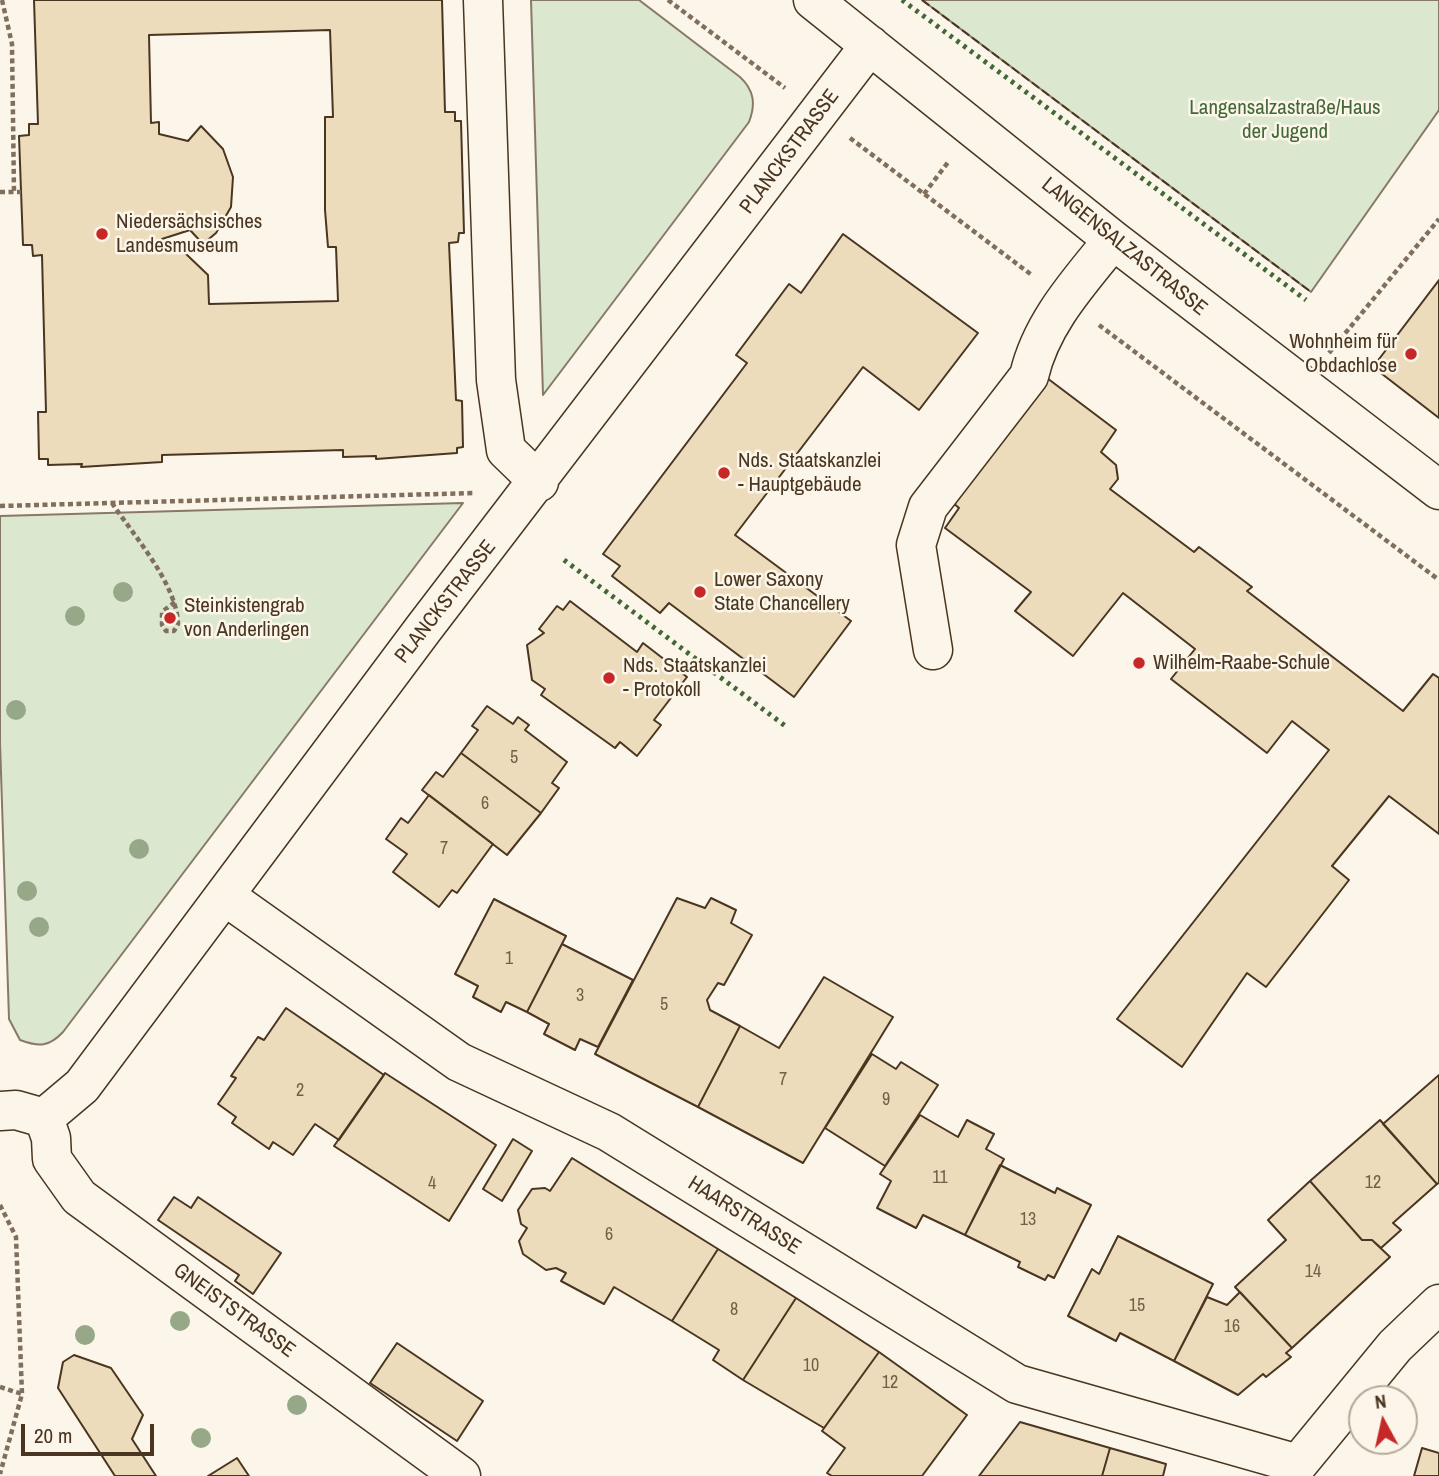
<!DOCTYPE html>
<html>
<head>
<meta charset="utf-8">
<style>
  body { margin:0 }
  #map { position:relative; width:1439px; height:1476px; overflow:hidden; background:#fbf6e9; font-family:"Archivo Narrow",sans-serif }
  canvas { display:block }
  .north { position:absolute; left:1348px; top:1385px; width:70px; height:70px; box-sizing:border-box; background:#fbf6e9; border:2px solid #b4a999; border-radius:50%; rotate:352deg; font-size:19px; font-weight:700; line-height:28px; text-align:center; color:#4a3520 }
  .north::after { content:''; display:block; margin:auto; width:24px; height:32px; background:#c62828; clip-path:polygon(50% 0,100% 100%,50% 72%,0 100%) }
  .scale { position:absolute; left:21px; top:1424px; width:133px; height:32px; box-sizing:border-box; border:4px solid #4a3520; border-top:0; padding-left:9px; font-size:21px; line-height:24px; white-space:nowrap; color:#4a3520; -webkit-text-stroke:5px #fbf6e9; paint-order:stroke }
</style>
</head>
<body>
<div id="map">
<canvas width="1439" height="1476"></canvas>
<div class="north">N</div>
<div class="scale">20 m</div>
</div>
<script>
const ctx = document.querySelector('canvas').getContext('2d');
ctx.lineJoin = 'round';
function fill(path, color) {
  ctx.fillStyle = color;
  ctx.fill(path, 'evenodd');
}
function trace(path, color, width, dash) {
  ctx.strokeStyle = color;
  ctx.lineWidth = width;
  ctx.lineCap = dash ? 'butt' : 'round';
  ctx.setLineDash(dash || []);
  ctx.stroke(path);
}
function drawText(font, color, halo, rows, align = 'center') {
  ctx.font = font + ' "Archivo Narrow",sans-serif';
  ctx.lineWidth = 5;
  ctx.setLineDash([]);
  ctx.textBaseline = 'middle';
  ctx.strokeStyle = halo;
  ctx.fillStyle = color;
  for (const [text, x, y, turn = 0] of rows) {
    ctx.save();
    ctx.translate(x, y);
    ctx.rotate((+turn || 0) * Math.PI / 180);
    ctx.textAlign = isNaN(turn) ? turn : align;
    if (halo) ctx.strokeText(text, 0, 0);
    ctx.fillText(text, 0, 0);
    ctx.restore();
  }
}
const green = new Path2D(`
  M531,0H639L740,77C754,90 756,104 749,122L543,395Z
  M922,0H1439V110L1311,292Z
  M463,503L63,1032C49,1047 39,1047 20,1040L9,1019L0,742V516Z`);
const building = new Path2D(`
  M34,0H442L445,112H455V121H461L464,233H459L458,242L449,243L456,400L462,401L463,447L457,448V453L376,459V456L343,457V450L162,455V462L81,467L82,464L48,465V459H39L38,412H46L42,255L33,256L32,245H23L19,136L29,135V124H38ZM330,30L333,117H325V210L328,247H336L338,301L209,304L208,275L185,253L154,251L162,250V239L190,230L203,244L216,233L231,207L233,177L223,149L201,126L188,141L159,134V122L151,123L149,35Z
  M843,234L978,333L919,410L863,367L735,535L851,621L794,697L669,603L660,613L612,576L620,566L603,554L747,363L736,355L789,284L801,293Z
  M1439,280V418L1373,367Z
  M1047,378L1116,430L1101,452L1116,465L1118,479L1110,489L1194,552L1199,547L1252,587L1247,591L1403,711L1433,674L1439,678V834L1389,796L1332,866L1349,880L1266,987L1247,973L1182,1067L1117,1019L1329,750L1292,721L1267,753L1171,679L1195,649L1123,593L1073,656L1015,611L1031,592L945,528L959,508L952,502Z
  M570,601L637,652L643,643L687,677L654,720L661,725L637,756L620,742L615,748L541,695L545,689L532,680L527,645L544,633L539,629L557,606L563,610Z
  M487,706L513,724L518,717L529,725L525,730L567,762L552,783L559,788L541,813L461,753L478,730L472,726Z
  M461,753L541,813L507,855L422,790L436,772L443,777Z
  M429,795L493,844L457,893L452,890L439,907L393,872L407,854L386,839L401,818L408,823Z
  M677,898L705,908L711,898L736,910L731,923L752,935L724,985L718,983L707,1000L710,1010L740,1026L698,1107L595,1054Z
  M494,899L566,936L527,1012L506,1002L501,1012L473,997L478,986L455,974Z
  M562,944L633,980L598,1047L580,1039L575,1050L544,1034L549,1024L527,1012Z
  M824,977L893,1017L803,1163L698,1107L740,1026L779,1048Z
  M286,1008L384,1075L339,1140L315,1124L293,1155L273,1142L269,1149L232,1123L236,1117L218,1104L236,1078L231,1076L258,1037L264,1040Z
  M872,1054L896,1069L901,1062L938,1085L885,1166L825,1128Z
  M385,1073L496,1145L449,1221L334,1146Z
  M1439,1075V1183L1437,1184L1383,1124Z
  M920,1115L958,1137L967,1120L994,1134L986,1149L1004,1159L965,1235L923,1215L916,1228L877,1208L891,1181L880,1174Z
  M1380,1120L1437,1184L1393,1223L1401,1230L1381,1248L1372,1240H1362L1310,1181Z
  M513,1139L532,1151L502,1201L483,1189Z
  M572,1158L718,1249L672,1321L614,1287L604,1304L561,1281L566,1273L556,1268L546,1270L523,1254L519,1241L527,1228L521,1224L518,1210L532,1189L545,1188L550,1191Z
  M1000,1165L1055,1193L1057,1188L1091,1205L1054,1278L1048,1275L1045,1280L1018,1267L1020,1262L965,1235Z
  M1310,1181L1362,1240H1372L1390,1257L1292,1348L1235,1287L1286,1240L1268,1220Z
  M174,1197L191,1208L198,1197L281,1253L253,1294L235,1281L239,1275L158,1220Z
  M1118,1236L1213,1284L1174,1361L1120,1333L1116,1341L1068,1316L1092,1269L1099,1274Z
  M718,1249L796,1298L743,1380L713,1360L719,1350L672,1321Z
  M1240,1292L1292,1348L1286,1353L1291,1357L1266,1377L1263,1374L1238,1395L1174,1361L1207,1297L1227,1305Z
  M796,1298L879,1352L824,1428L743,1380Z
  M397,1343L483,1401L457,1441L370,1383Z
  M879,1352L967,1415L922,1476H832L827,1473L845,1448L822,1431Z
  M74,1355L111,1368L143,1415L132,1439L156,1476H115L58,1388L63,1362Z
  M1020,1422L1110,1448L1102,1476H979Z
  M1110,1448L1166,1464L1163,1476H1102Z
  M1422,1448L1439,1453V1476H1414Z
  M237,1458L249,1476H208Z`);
const path = new Path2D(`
  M2,0L12,44L14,192
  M668,0L785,88
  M850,138L1033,276
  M0,192H21
  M924,194L949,161
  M1099,325L1439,580
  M1329,353L1439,219
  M112,503C134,536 177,584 178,624L174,631H166L162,625V612L175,602
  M0,506L475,493
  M0,1205L16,1237L22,1394L0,1474
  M0,1387L22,1394`);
const minor = new Path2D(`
  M483,0L496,380L506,450L539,482
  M813,0L1113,240L1439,490
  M933,650L916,545L928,507L1029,376C1041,323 1079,282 1113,240
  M225,896L459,1062L609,1132L1017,1384L1298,1464
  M0,1111L16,1110L44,1118
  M44,1118L82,1086L424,628L870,45
  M44,1118L51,1138L52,1159L79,1197L461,1476
  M1298,1464L1395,1346L1439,1304`);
const hedge = new Path2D(`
  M902,0L1306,300
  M564,560L788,728`);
const fence = new Path2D(`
  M922,0L1311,292`);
const trees = [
  [123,592],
  [75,616],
  [16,710],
  [139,849],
  [27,891],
  [39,927],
  [180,1321],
  [85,1335],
  [297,1405],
  [201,1438]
];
const markers = [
  [102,234,7,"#c62828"],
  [1411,354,7,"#c62828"],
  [724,473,7,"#c62828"],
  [700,592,7,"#c62828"],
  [170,618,7,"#c62828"],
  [1139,663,7,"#c62828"],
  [609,678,7,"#c62828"]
];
const numberNames = [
  ["5",514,758],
  ["6",485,804],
  ["7",444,849],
  ["1",509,959],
  ["3",580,996],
  ["5",664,1005],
  ["7",783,1080],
  ["2",300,1091],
  ["9",886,1100],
  ["11",940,1178],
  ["12",1373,1183],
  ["4",432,1184],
  ["13",1028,1220],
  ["6",609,1235],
  ["14",1313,1272],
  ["15",1137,1306],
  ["8",734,1310],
  ["16",1232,1327],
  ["10",811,1366],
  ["12",890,1383]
];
const parkNames = [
  ["Langensalzastraße/Haus",1285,108],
  ["der Jugend",1285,132]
];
const streetNames = [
  ["PLANCKSTRASSE",790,152,-53],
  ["LANGENSALZASTRASSE",1124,247,39],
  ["PLANCKSTRASSE",446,602,-52],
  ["HAARSTRASSE",744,1216,32],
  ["GNEISTSTRASSE",234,1311,36]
];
const poiNames = [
  ["Niedersächsisches",116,222],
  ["Landesmuseum",116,246],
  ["Wohnheim für",1397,342,"right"],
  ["Obdachlose",1397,366,"right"],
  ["Nds. Staatskanzlei",738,461],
  ["- Hauptgebäude",738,485],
  ["Lower Saxony",714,580],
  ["State Chancellery",714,604],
  ["Steinkistengrab",184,606],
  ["von Anderlingen",184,630],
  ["Wilhelm-Raabe-Schule",1153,663],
  ["Nds. Staatskanzlei",623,666],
  ["- Protokoll",623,690]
];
fill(green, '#dce7d0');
trace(green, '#887966', 2);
fill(building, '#ecdcbc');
trace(building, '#4a3520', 2);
trace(minor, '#4a3520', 41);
trace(path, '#7f6f5c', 4.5, [5, 3.5]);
trace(minor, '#fbf6e9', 38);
trace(hedge, '#436837', 5, [3.5, 5]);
trace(fence, '#4a3520', 2, [9, 3.5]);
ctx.fillStyle = '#96a887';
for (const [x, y] of trees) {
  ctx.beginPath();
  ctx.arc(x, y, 10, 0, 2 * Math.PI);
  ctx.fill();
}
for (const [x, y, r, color] of markers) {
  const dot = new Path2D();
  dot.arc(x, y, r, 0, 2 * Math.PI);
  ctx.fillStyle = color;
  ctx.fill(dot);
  trace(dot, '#fbf6e9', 2.5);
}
drawText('18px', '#725f47', null, numberNames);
drawText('21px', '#436837', '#fbf6e9', parkNames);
drawText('21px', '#4a3520', '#fbf6e9', streetNames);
drawText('21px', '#4a3520', '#fbf6e9', poiNames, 'left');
</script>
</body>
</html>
